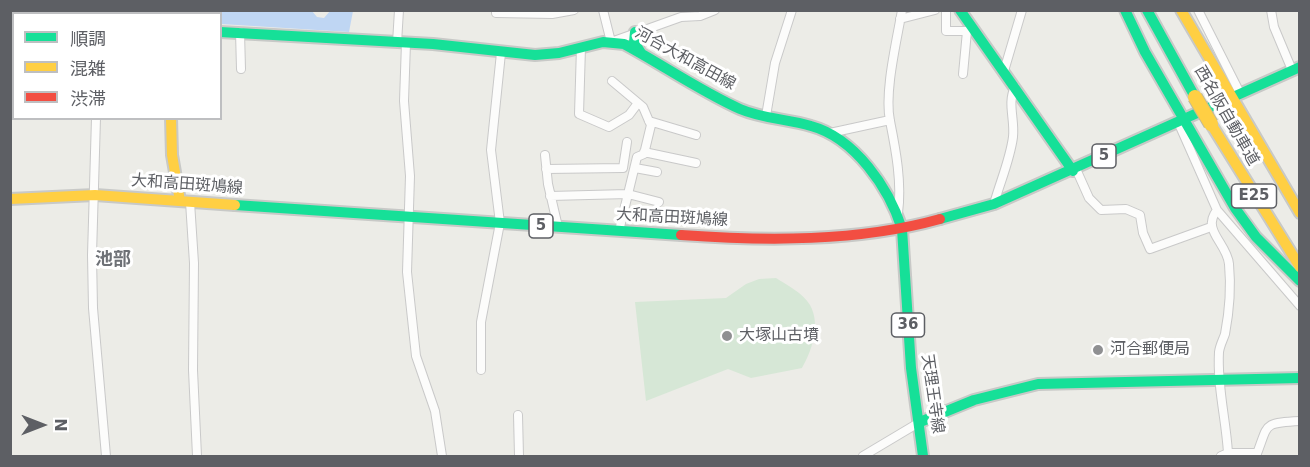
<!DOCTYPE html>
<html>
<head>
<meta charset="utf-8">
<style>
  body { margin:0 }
  #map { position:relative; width:1310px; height:467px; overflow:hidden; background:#ecece7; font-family:"DejaVu Sans","Noto Sans JP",sans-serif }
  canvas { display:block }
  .frame { position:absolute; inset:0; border:12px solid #5d5f64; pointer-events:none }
  .legend { position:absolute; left:12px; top:12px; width:210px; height:108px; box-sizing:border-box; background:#fff; border:2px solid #bebfc1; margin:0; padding:8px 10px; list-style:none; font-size:18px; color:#5d5f64 }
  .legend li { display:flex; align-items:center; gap:12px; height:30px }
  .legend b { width:30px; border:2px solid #bebfc1 }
  .north { position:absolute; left:12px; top:395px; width:60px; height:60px; -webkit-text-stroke:4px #fff; paint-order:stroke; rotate:90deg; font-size:16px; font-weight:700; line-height:24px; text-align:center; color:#5d5f64 }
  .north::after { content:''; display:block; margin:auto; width:21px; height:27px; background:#5d5f64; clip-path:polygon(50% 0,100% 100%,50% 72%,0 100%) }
</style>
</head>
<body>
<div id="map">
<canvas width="1310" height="467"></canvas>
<div class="frame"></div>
<ul class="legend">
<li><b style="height:8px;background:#16e098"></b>順調</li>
<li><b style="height:8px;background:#ffcf43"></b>混雑</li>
<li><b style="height:8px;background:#f24e42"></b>渋滞</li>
</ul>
<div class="north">N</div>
</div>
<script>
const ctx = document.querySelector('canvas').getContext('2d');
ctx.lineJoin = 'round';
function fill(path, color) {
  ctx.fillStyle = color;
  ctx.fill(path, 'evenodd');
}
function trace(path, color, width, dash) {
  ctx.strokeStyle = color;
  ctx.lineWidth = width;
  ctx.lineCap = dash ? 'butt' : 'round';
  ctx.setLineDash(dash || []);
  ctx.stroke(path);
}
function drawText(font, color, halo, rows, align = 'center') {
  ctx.font = font + ' "DejaVu Sans","Noto Sans JP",sans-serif';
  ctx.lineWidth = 6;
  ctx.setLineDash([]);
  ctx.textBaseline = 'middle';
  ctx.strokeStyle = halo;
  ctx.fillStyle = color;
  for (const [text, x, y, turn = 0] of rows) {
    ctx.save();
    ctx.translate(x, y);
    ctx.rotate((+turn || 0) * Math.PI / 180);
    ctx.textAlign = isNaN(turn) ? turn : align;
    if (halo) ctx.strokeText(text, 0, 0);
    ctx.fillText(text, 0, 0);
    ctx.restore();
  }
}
const green = new Path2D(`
  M776,278C787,285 803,293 810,305C821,325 812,350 802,368L751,378L728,369L646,401L635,302L726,298L746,284L759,279Z`);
const water = new Path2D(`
  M202,10L312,11L317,17L324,18L330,11H353L349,32L221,24L220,14L201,13Z`);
const street = new Path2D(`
  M496,10V13L552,14L574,10
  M603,10L611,42L681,17L700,16L715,10
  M946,10V31H967L963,74
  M1198,10L1240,93
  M1271,10L1274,27L1292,70
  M900,19L935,10
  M240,32L241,69
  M397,43L399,10
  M406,43L404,101L410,176L407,272L416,356L435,411L442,456
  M581,47L579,114L609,127L629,115L638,103
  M1004,71L1022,10
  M612,81L643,107L649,121L651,125L644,154L637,157L619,231
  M766,116L775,63L792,10
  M96,118L92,255L93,308L106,456
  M649,121L696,135
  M1178,122L1217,210C1201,230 1227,243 1229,264C1231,285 1229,313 1225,334C1223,340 1220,345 1219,352C1217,387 1226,419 1228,453
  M830,133L890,120
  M644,152L696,163
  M545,155L548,184L558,227
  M635,168L657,172
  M546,169L623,168L627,142
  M1076,169L1089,198L1101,210L1126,209L1140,215L1143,233L1150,249L1211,227
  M550,196L628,194L659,202
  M190,202L194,263L193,370L197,456
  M994,204C1000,182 1010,160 1013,137C1015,119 1007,103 1015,87
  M1217,210L1300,306
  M898,213C902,183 896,151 890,121C884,92 897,40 902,10
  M481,370V322L500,223L491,150L501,53
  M518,415L519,456
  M863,456L920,422
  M1221,456L1228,453H1257
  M1256,456C1269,424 1261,423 1300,421`);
const fast = new Path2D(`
  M960,10L1073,171
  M1125,10L1145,52L1235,208L1256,237L1300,281
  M1147,10L1195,97
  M192,14L193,10
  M220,32L433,44L535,55L559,53L603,42L624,44C663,65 700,91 740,109C763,119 788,119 811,126C855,138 889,188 902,229
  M635,32L634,42L641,53
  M235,205L681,235
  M940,219L994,204L1300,67
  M902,229L911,368L923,456
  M920,422L974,400L1038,384L1300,378`);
const slow = new Path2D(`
  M1181,10L1300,213
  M10,14L14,21
  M171,118L172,155L180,201
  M1211,124L1300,267
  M10,199L95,195L235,205`);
const jam = new Path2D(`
  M681,235C765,241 858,242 940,219`);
const slowBridge = new Path2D(`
  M1195,97L1211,124`);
const markers = [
  [727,336,6,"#8f9092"],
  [1098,350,6,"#8f9092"]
];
const shields = [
  [1104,156,24],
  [1254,196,45],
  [541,226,24],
  [908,325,33]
];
const shieldNames = [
  ["5",1104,156],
  ["E25",1254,196],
  ["5",541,226],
  ["36",908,325]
];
const streetNames = [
  ["河合大和高田線",685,59,29],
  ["西名阪自動車道",1226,116,60],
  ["大和高田斑鳩線",187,185,4],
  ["大和高田斑鳩線",672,218,3],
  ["天理王寺線",932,394,82]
];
const poiNames = [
  ["大塚山古墳",739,336],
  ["河合郵便局",1110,350]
];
const neighbourhoodNames = [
  ["池部",113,260]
];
fill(green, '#d6e7d6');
fill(water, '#bfd6f3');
trace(street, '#c9c9c9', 10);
trace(fast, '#c8c9c7', 14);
trace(slow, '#c8c9c7', 14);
trace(jam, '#c8c9c7', 14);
trace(street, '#fcfcfb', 8);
trace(fast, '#16e098', 10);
trace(slow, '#ffcf43', 10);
trace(jam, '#f24e42', 10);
trace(slowBridge, '#c1b997', 16, []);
trace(slowBridge, '#ffcf43', 14);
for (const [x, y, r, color] of markers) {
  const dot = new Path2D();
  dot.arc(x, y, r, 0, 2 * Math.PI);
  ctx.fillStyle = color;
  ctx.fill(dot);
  trace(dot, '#fff', 2);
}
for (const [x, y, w] of shields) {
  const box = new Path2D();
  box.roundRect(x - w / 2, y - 12, w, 24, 4.5);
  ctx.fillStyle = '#fff';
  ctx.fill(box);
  trace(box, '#5d5f64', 1.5);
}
drawText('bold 15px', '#5d5f64', null, shieldNames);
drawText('16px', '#5d5f64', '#fff', streetNames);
drawText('16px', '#5d5f64', '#fff', poiNames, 'left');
drawText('bold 18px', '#6e7176', '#fff', neighbourhoodNames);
</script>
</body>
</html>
